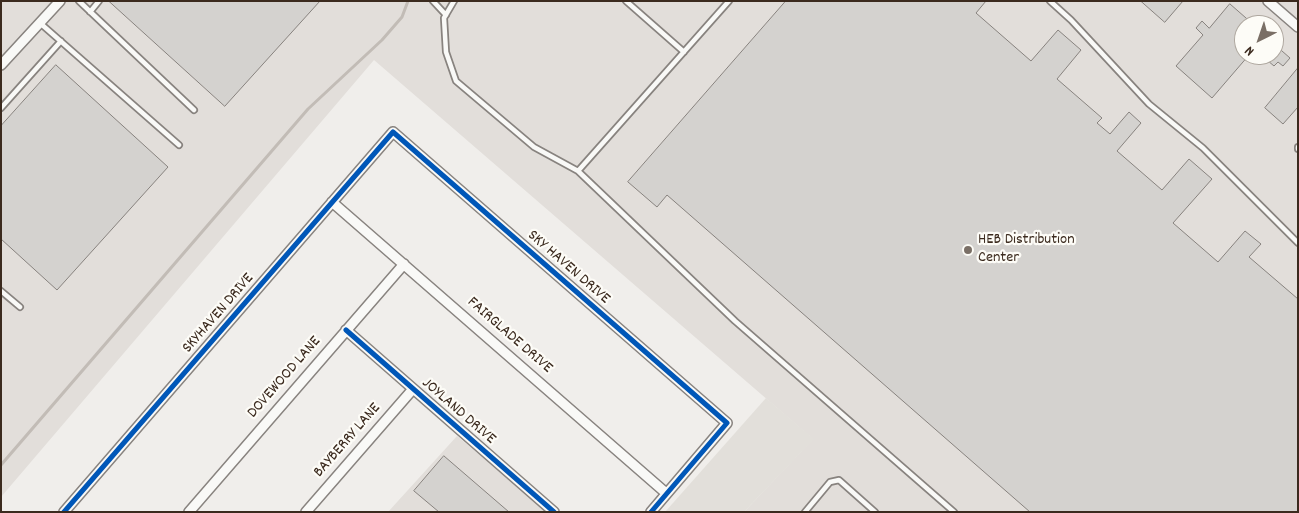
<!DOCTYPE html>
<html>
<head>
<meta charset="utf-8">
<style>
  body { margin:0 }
  #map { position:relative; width:1299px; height:513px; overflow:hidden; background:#f0eeeb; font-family:Dekko,sans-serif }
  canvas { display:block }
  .frame { position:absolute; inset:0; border:2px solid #3b2a1e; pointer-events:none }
  .north { position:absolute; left:1234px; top:15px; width:50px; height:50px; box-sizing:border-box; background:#fdfcf7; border:1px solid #afa8a0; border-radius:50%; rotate:221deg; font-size:14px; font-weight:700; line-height:20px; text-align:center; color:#3b2a1e }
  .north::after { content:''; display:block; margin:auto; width:18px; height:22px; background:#7a6f66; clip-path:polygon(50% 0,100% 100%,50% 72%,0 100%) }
</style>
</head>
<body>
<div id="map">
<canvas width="1299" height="513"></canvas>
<div class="frame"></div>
<div class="north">N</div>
</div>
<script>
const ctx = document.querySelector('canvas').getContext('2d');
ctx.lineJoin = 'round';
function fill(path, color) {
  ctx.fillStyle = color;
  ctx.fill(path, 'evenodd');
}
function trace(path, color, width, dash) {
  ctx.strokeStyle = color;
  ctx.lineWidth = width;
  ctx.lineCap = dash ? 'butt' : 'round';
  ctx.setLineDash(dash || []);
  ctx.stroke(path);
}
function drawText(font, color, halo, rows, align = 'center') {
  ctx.font = font + ' Dekko,sans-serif';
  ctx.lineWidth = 4.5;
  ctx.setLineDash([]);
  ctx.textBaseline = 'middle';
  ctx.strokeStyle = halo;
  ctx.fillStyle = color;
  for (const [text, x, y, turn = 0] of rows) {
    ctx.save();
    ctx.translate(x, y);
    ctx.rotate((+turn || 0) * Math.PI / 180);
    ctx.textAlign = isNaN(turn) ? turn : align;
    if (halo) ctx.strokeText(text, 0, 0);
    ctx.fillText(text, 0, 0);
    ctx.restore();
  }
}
const built = new Path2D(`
  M1,1H1298V512H744L813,439L374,60L1,497ZM1244,25H1274V55H1244Z
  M457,436L548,512H388Z`);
const green = new Path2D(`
  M766,398L814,439L744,512H665Z`);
const stream = new Path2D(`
  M1,465L308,109L382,40L402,17L408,1`);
const building = new Path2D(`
  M109,1H320L225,106Z
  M786,1H986L976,13L1031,61L1058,30L1081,50L1057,79L1102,118L1097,123L1110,134L1129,112L1141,123L1117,151L1162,190L1189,159L1212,179L1173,223L1218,262L1245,231L1261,244L1249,257L1298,299V512H1030L667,195L657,207L628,182Z
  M1141,1H1183L1165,22Z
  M1230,4L1254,25H1244V55H1249L1212,98L1176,66L1203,35L1196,28L1202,21L1209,28Z
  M1274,44L1290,58L1283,66L1278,62L1274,66L1261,55H1274Z
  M56,65L168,167L57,290L1,239V126Z
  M1298,68V107L1283,124L1265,108Z
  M444,456L509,512H439L414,491Z`);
const service = new Path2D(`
  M79,1L194,110
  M433,1L446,15
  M454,1L444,18L446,52L456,81L534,147L578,171
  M626,1L684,52
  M729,1L578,171L735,321L954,512
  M1050,1L1071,20L1149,104L1203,148L1298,243
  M90,12L99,1
  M40,23L179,145
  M1,108L61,41
  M1298,147V149
  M1,291L20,307
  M805,512L830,482L839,480L875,512`);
const minor = new Path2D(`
  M1268,1L1298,27
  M1,65L60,1
  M332,202L666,493
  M346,330L554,512
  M64,512L393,132L727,423L651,512
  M189,512L404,264
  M306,512L413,389`);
const cycleway = new Path2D(`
  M346,330L554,512
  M64,512L393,132L727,423L651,512`);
const markers = [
  [968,250,5,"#7a6f66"]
];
const poiNames = [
  ["HEB Distribution",978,241],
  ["Center",978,259]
];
const streetNames = [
  ["SKY HAVEN DRIVE",568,268,41],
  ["SKYHAVEN DRIVE",219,314,-49],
  ["FAIRGLADE DRIVE",509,336,41],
  ["DOVEWOOD LANE",285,378,-49],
  ["JOYLAND DRIVE",458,412,41],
  ["BAYBERRY LANE",348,441,-49]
];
fill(built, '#e2deda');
fill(green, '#e2dfda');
trace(stream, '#c2bcb6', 3);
fill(building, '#d4d2cf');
trace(building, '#88837f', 1);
trace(service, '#88837f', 8);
trace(minor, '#88837f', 12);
trace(service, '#f9f9f7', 4.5);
trace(minor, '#f9f9f7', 9);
trace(cycleway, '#0057b8', 5);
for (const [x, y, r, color] of markers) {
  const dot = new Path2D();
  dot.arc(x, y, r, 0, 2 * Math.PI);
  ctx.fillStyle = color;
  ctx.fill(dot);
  trace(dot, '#fdfcf7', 2);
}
drawText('16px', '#3b2a1e', '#fdfcf7', poiNames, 'left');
drawText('16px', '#3b2a1e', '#fdfcf7', streetNames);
</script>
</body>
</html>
